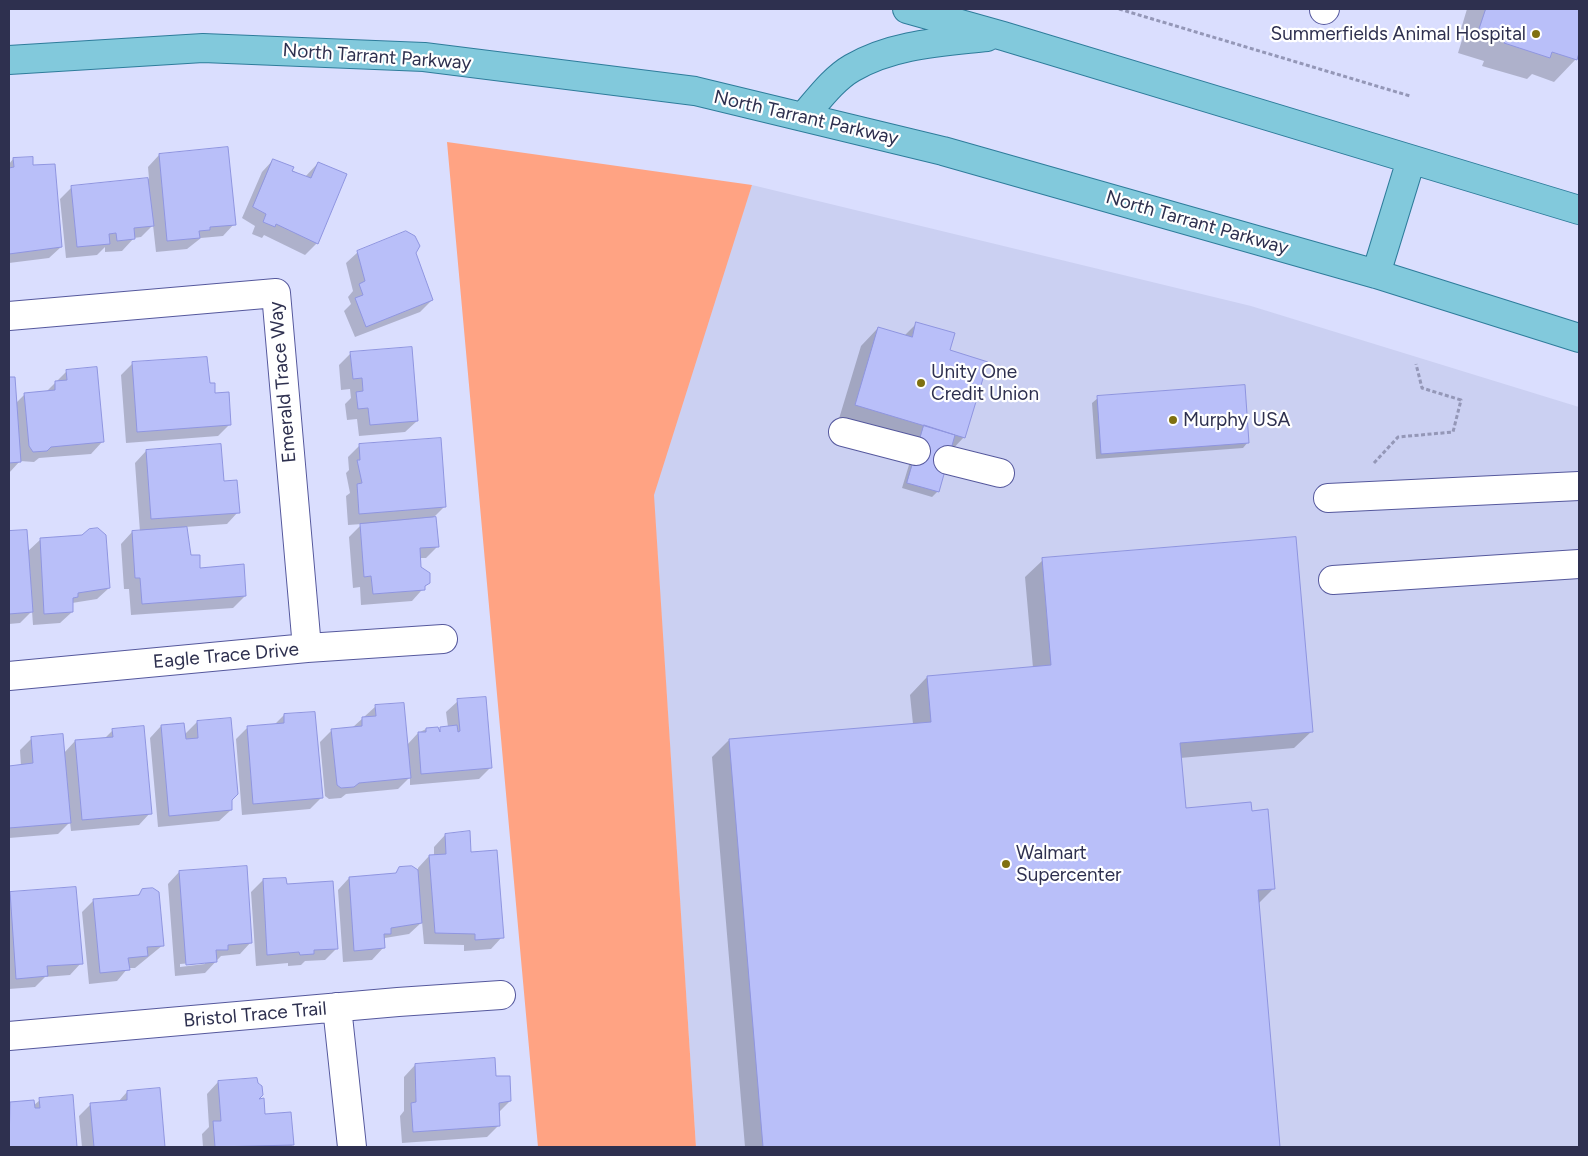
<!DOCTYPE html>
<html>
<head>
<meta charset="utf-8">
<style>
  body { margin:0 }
  #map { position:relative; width:1588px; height:1156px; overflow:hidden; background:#dadefe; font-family:Figtree,sans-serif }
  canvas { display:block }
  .frame { position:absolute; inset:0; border:10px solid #2e304f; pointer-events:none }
</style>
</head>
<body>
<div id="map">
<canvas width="1588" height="1156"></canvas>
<div class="frame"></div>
</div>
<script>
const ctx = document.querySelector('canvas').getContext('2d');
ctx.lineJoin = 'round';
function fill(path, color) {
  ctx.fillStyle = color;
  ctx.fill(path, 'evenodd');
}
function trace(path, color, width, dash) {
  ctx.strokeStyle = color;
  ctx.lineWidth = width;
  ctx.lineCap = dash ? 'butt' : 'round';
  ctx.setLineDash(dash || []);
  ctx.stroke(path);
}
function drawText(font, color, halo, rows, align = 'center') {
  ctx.font = font + ' Figtree,sans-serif';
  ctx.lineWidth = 4.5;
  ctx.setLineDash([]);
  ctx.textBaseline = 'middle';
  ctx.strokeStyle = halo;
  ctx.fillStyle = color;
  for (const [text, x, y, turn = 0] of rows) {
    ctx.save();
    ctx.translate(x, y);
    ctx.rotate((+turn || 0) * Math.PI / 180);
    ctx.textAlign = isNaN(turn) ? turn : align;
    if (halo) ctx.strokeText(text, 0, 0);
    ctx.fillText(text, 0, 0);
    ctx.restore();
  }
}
const built = new Path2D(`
  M752,185L1251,306L1579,407V1147H696L652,474Z`);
const green = new Path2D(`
  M447,142L752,185L654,495L696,1147H538Z`);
const shadow = new Path2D(`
  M1467,9H1579V49L1576,59L1554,82L1532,74L1527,79L1482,66L1484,61L1458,53L1465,30L1461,29Z
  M159,155L234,224L223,236L201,238L187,249L156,252L153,225L141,237L134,238L122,251L105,252V247L97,255L66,258L60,199L72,187L149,179L148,167Z
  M13,159L32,167L61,247L49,258L9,263V164Z
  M273,160L305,177L318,163L317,243L305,255L264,235L262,238L252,234L255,226L242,218L262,172Z
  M358,252L415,253L432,300L420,312L355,337L344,311L351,304L348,297L353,291L346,263Z
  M917,323L949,351L964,437L949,453L938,491L932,497L902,488L915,445L838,422L861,346L878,328L904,336Z
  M351,353L417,421L405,432L359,436L357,419L347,420L345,404L351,398L350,389L341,390L339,365Z
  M132,364L209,385L230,424L218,436L126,443L121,375Z
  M67,371L102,442L91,454L39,458L34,462L20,461L9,473V379L14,378L16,403L25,394L46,392Z
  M1098,398L1248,442L1243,448L1096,459L1092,403Z
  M359,446L445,506L432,519L438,546L426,558H420V568L429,582L412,601L361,605L360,587L353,588L349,537L362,524L348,525L346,496L350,493L346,473L349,470L348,457Z
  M146,451L223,482L238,512L227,524L185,527L190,557L199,569L245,596L233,608L131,615L129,589H124L121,544L132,532H140L135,463Z
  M26,531L27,552L41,539L109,588L97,599L72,603V612L60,623L33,625L32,611L20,623L9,624V533Z
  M1043,560L1312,731L1294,748L1180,758L1184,809L1251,812L1274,888L1258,904L1279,1147H745L712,757L729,740L913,724L910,695L927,677L1033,668L1025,577Z
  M458,701L491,767L479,779L410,785V777L398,789L346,794L341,798L329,799L325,796L320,742L332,730L352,728L376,706L407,745L418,733L426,729L438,730L448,727L446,712Z
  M284,715L321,798L310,809L242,815L236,739L248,727L274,725Z
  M197,722L230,799L231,810L219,821L158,827L150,738L161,726L184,735Z
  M113,730L150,813L139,825L71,831L70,822L58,834L9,838V767L21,766L20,750L32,738L64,753L75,741L104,739Z
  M445,835L470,853L502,937L491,949L464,951V945L424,944L422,922L409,934L385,938L383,941V948L372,960L343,962L338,890L349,878L394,875L400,868L418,872V868L429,856H434V847Z
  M179,872L251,942L240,954L221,956L205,973L175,976L168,884ZM205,962V964L180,967V964Z
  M285,879L286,885L337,948L325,960L305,961L301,965L288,966V963L256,966L251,892L263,880Z
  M143,890L163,945L135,968H128L117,981L89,984L82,912L93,901L137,896Z
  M10,894L81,963L70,975L45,977L35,987L9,989Z
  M415,1065L495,1078L510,1101L498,1113L499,1125L487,1137L402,1143L400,1116L404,1111V1077Z
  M218,1082L256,1101L263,1116L293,1145L290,1147H203L202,1134L209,1127L207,1094Z
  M159,1090L164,1147H82L79,1116L91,1104L118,1102L127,1092Z
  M71,1097L76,1147H9V1106L11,1104L33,1106L40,1100Z`);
const building = new Path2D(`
  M1486,9H1579V53L1577,60L1552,52L1550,58L1504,43L1506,38L1479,30Z
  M228,147L236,225L210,227V230L199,231L200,238L167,241L159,154Z
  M33,157V165L55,164L62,247L9,254V168L14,167L13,158Z
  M273,159L294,167L292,171L311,178L318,162L347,174L318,244L276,224L275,227L263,222L266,214L253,207Z
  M148,178L154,226L134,228L135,239L117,241L116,233L109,234L110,244L77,247L71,186Z
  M406,231L415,236L420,246L416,253L433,300L366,327L355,298L363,295L359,284L365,281L357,251Z
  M916,322L955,333L950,350L988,362L965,438L855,405L878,327L912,337Z
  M412,347L418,421L370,425L368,408L358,409L356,392L363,391L362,378L353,379L350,352Z
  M207,357L210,383H215V393L229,392L231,425L137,432L132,362Z
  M97,367L104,442L51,447L47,451L33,452L29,446L24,393L55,390V381L67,380L66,370Z
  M9,377H15L21,462L9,463Z
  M1245,385L1249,443L1101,454L1097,396Z
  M924,425L955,435L939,492L907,483Z
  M441,438L446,507L359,514L357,484L362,483L357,460H360L359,444Z
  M221,444L224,481L237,480L240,513L151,519L146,450Z
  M436,517L439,547L420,548L421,567L430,573V583L425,586V590L373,594L371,576L364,577L360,524Z
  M187,527L191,555H200V568L244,564L246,596L142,604L140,578H135L132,531Z
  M98,528L106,535L110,588L78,593V597L73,598V612L44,614L40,538L82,535L89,529Z
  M27,530L33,612L9,614V531Z
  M1296,537L1313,732L1180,743L1186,808L1251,802L1252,811L1268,809L1275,889L1258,890L1280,1147H763L729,739L931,722L927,676L1051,665L1042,558Z
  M486,697L492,768L421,774L418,732H426V728L438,727L440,732V727L457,725L458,732L460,731L457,699Z
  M404,703L411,778L359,783L354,787L341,788L337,785L331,729L362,726V717L376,716L375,705Z
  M315,712L323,798L253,804L247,726L284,723V714Z
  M231,718L238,794L232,800V810L169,816L161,725L184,723L186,739L198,738L197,721Z
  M144,726L152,814L82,820L75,740L113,737L112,729Z
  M63,734L71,823L9,828V766L33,763L31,737Z
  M470,831L471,852L497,850L504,938L475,940V934L435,933L429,855L446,854L445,834Z
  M247,866L252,943L228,945V950H216L217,962L186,965L179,871Z
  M412,866L418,870L422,923L391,928V934H384L385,948L354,951L349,877L396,873L399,867Z
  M286,878L287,884L333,881L338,949L314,950V954L300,955L299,952L267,955L263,879Z
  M76,887L83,964L47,966L48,976L16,979L10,892Z
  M153,888L159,892L164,946L147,947L148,956L128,958L130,970L100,973L93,899L139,895L142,889Z
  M495,1058L496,1076H510L511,1101L499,1103L500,1126L413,1132L411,1103L416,1102L415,1064Z
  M257,1078L258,1083L262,1086L263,1095L259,1099L264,1098L265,1114L291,1112L294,1145L215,1147L213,1121H221L218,1081Z
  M160,1088L165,1147H94L90,1103L127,1100V1091Z
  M73,1095L77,1147H9L10,1102L34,1100L35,1108H40L39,1098Z`);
const path = new Path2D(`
  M1119,9L1410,96
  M1374,463L1398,437L1453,432L1461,400L1422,388L1416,364`);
const minor = new Path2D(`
  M1324,10L1325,9
  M9,316L276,293L307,648
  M843,432L916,451
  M948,460L1000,473
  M1328,498L1579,486
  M1333,580L1579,564
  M9,676L307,648L443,639
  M337,1007L352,1147
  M9,1036L398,1002L501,995`);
const major = new Path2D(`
  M907,9L1003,36L1579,210
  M9,60L203,48L424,57L695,91L943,151L1376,274L1579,338
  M803,117C818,100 833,79 852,68C893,44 942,42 987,37
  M1376,274L1411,160`);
const markers = [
  [1536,34,5,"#7f7010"],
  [921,383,5,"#7f7010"],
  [1173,420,5,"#7f7010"],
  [1006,864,5,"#7f7010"]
];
const poiNames = [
  ["Summerfields Animal Hospital",1526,34,"right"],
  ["Unity One",931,372],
  ["Credit Union",931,394],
  ["Murphy USA",1183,420],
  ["Walmart",1016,853],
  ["Supercenter",1016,875]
];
const streetNames = [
  ["North Tarrant Parkway",377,57,4],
  ["North Tarrant Parkway",806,118,13],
  ["North Tarrant Parkway",1197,223,16],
  ["Emerald Trace Way",283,382,-95],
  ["Eagle Trace Drive",226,656,-5],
  ["Bristol Trace Trail",255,1015,-5]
];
fill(built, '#cbd0f2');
fill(green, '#ffa383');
fill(shadow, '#0003');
fill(building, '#b9bff9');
trace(building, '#8f95e0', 1);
trace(minor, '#55589d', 30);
trace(major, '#2e7c9b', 30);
trace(path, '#9497b7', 3, [4, 2.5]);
trace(minor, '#fff', 28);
trace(major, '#82c9dc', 28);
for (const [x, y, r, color] of markers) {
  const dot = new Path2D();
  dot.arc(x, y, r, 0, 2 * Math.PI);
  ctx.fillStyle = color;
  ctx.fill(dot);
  trace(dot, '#fff', 2);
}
drawText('19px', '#2e304f', '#fff', poiNames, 'left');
drawText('19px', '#2e304f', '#fff', streetNames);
</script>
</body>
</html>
